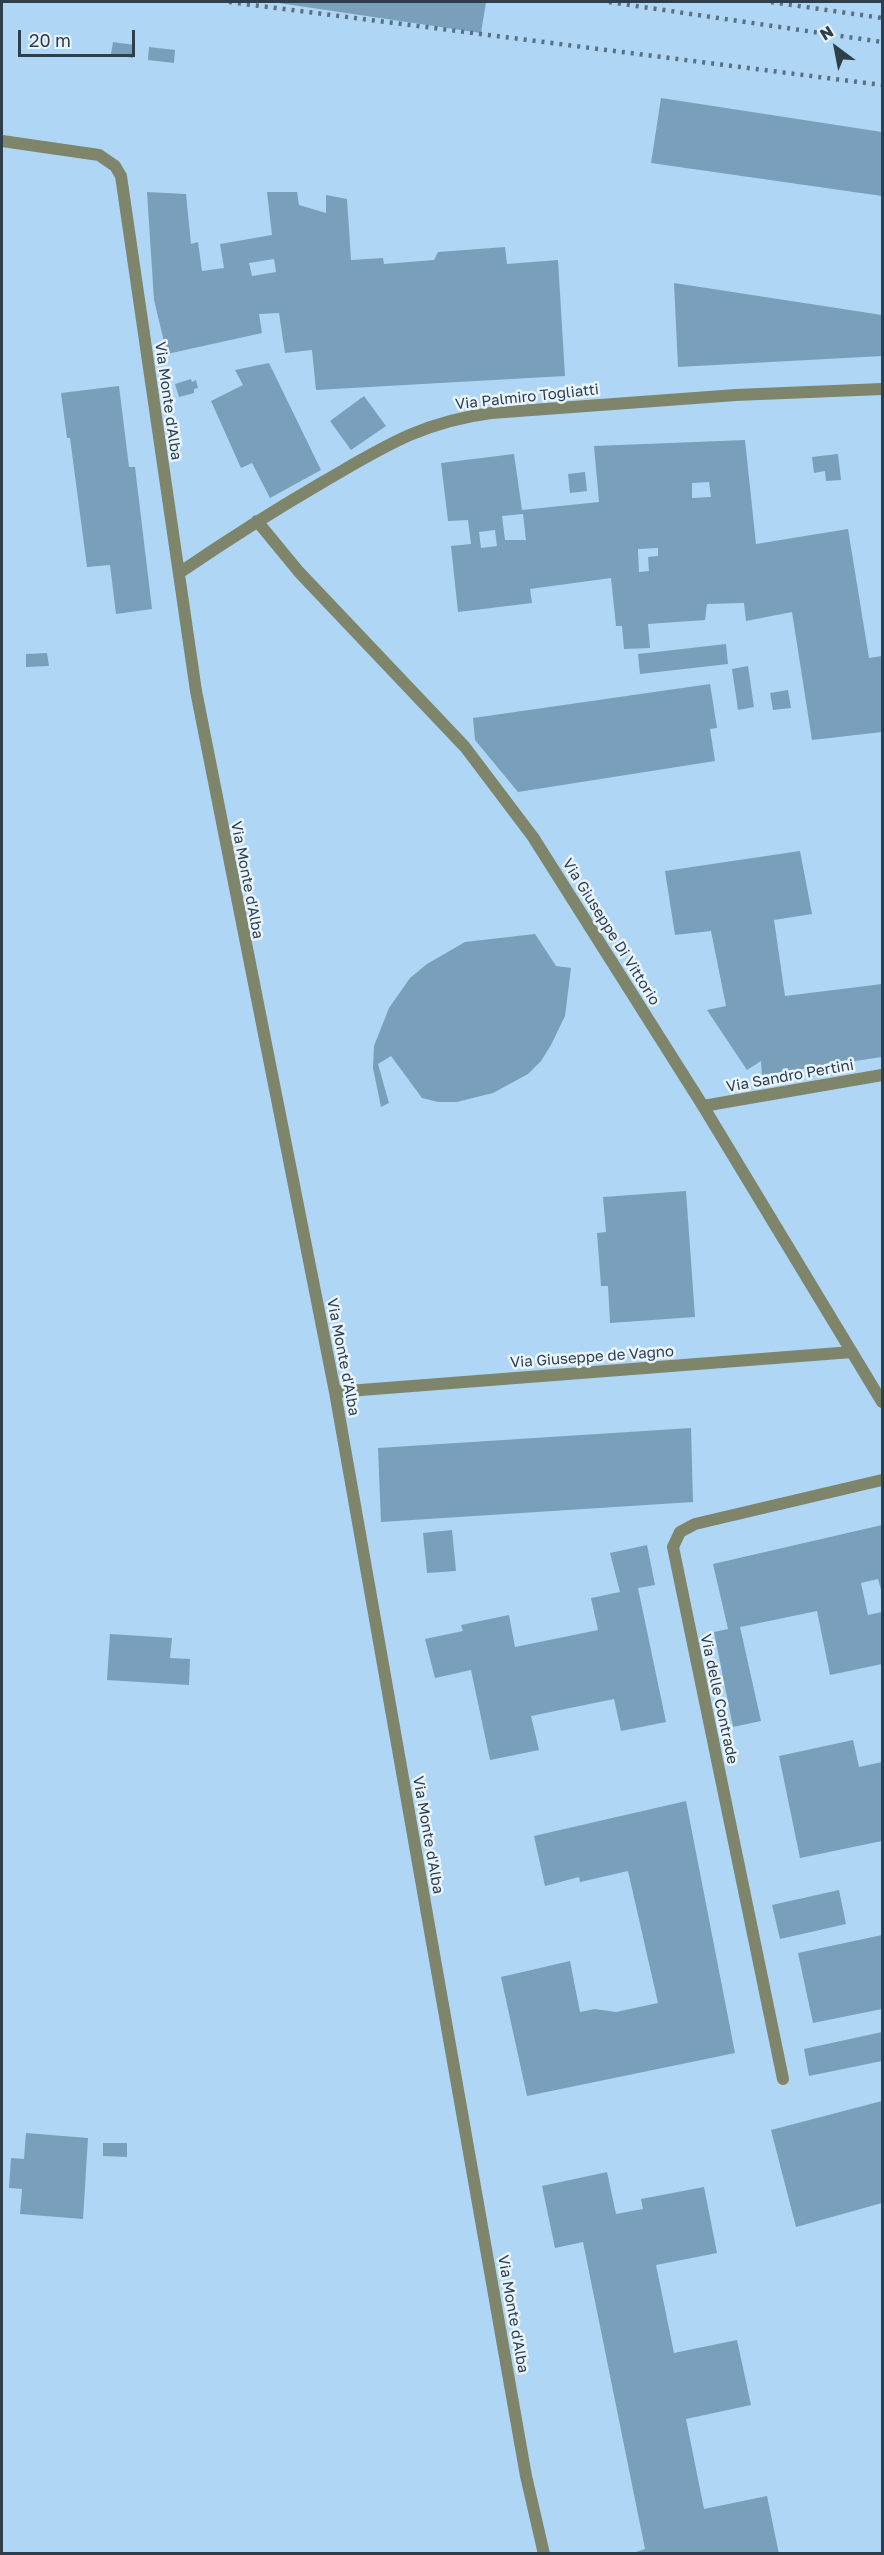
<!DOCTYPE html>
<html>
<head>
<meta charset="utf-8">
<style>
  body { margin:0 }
  #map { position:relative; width:884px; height:2555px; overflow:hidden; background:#afd7f5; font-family:"Golos Text",sans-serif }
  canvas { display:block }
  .frame { position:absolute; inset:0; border:3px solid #2e3e4a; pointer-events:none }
  .north { position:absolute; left:806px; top:18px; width:60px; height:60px; -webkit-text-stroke:4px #e8f4fe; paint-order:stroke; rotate:328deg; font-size:16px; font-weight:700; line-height:24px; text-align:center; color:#2e3e4a }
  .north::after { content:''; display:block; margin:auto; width:21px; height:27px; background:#2e3e4a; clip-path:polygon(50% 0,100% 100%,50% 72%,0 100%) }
  .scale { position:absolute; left:18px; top:30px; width:117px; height:27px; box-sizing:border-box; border:3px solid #2e3e4a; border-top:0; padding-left:8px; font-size:18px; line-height:21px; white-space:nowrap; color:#2e3e4a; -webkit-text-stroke:4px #e8f4fe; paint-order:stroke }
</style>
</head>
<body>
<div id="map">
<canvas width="884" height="2555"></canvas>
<div class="frame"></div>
<div class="north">N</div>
<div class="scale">20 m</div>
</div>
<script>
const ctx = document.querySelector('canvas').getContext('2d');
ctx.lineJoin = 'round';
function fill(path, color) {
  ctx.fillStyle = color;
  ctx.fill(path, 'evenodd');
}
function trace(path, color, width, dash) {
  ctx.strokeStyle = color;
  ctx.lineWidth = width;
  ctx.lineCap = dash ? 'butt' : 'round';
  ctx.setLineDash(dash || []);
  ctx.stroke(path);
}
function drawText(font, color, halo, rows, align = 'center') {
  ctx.font = font + ' "Golos Text",sans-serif';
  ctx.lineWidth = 5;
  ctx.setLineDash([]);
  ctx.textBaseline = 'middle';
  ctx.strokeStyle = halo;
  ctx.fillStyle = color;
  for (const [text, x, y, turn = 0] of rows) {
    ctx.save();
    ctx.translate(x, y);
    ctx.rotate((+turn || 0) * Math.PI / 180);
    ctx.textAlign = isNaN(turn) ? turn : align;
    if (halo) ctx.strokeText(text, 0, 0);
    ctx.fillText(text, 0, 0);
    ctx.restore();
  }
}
const building = new Path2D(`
  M272,2H486L481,33Z
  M113,42L135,45L133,58L111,54Z
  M149,47L175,50L174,63L148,60Z
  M661,98L882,132V196L651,163Z
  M147,192L186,194L191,244L198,242L202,271L224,268L220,244L272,235L267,192H297L299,205L326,213V195L347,199L351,260L383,258L384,264L434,260L438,252L505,247L507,264L558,260L565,376L316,390L312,350L285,353L279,313L259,314L262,333L167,354L154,300ZM274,259L276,272L252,276L249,263Z
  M674,283L882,315V356L678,367Z
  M269,363L321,470L270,498L252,463L241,468L211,401L243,385L235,370Z
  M191,379L192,382L196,380L198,388L194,389V393L179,397L175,384Z
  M119,386L129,467H135L152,609L116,614L110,565L87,567L70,438H67L61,393Z
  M364,396L386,426L351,450L330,421Z
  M745,440L756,544L848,529L869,658L882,656V732L812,740L792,612L746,621L744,603L707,604L705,620L648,624L650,648L624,649L622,626H616L611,578L530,589L532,603L458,612L451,546L471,544L468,520L448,521L441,463L514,454L522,510L599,502L594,446ZM709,482L711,497L692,498V483ZM523,514L526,540H505L502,516ZM495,530L497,546L481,548L479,532ZM658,548V556L648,557L649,571L639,572L638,549Z
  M838,454L841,480L826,481L825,471L814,473L812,457Z
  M585,472L587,491L570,493L568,474Z
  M726,644L728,664L640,674L638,654Z
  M47,653L49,666L26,667V654Z
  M748,666L754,707L738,710L732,669Z
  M710,684L717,728L710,729L715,761L518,792L475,740L473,718Z
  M788,690L791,708L773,710L770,693Z
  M800,851L812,914L774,920L785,996L882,984V1057L762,1075L761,1061L747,1070L707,1010L726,1006L711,931L675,935L665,871Z
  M535,934L556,966L571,968L565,1016L551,1045L541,1061L528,1074L493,1093L457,1102H438L422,1098L391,1056L378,1064L389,1103L381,1107L373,1068L374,1046L389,1008L410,978L427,964L465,942Z
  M686,1191L695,1317L610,1323L608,1286H601L597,1233L606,1232L603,1197Z
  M691,1428L693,1502L381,1522L378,1448Z
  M882,1525V1593L878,1579L861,1583L868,1615L882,1612V1664L830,1675L817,1611L740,1627L761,1721L733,1727L714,1632L728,1629L713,1564Z
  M452,1530L456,1571L427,1573L423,1533Z
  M647,1545L655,1585L638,1588L666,1722L621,1731L614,1699L531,1716L539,1750L490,1760L471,1670L435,1678L425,1639L463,1631L461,1625L509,1615L515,1647L598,1630L591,1598L620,1592L610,1553Z
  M110,1634L172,1638L170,1658L190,1659L189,1685L107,1680Z
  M853,1740L859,1767L882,1762V1841L800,1858L779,1756Z
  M686,1801L735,2053L527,2096L501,1977L570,1961L580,2012L595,2009L616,2012L658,2003L628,1871L580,1882L579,1877L545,1886L534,1836Z
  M839,1890L846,1924L780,1939L772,1905Z
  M882,1935V2009L813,2023L798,1953Z
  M882,2032V2061L809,2076L804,2049Z
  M882,2101V2203L796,2227L771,2130Z
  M26,2133L88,2138L83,2219L20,2214L22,2189L9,2188L11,2158L24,2159Z
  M103,2143H127V2157L103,2156Z
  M607,2172L616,2214L643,2209L641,2199L704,2187L717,2253L656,2265L674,2353L737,2340L751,2405L686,2419L704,2509L767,2496L779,2554H630L645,2549L583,2242L555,2248L542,2186Z`);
const minor = new Path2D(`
  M2,141L99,155L115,166L121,176L196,691L335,1392L526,2476L544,2554
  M257,521L299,572L465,747L533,837L703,1106L882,1402
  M179,573C226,541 273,511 323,482C382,448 421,422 491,413L736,395L882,389
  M703,1106L882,1075
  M335,1392L852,1352
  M783,2079L673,1547L680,1532L695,1524L882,1480`);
const rail = new Path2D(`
  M229,2L882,85
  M609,2L882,42
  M771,2L882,18`);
const streetNames = [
  ["Via Palmiro Togliatti",527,397,-6],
  ["Via Monte d'Alba",168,401,82],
  ["Via Monte d'Alba",247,880,79],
  ["Via Giuseppe Di Vittorio",611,932,58],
  ["Via Sandro Pertini",790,1076,-10],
  ["Via Monte d'Alba",343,1357,79],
  ["Via Giuseppe de Vagno",592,1357,-4],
  ["Via delle Contrade",719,1699,78],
  ["Via Monte d'Alba",428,1835,80],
  ["Via Monte d'Alba",513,2314,80]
];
fill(building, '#799fbb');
trace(minor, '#7e856b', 12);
trace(rail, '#587082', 4.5, [3, 6]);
drawText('15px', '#2e3e4a', '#e8f4fe', streetNames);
</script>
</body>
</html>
